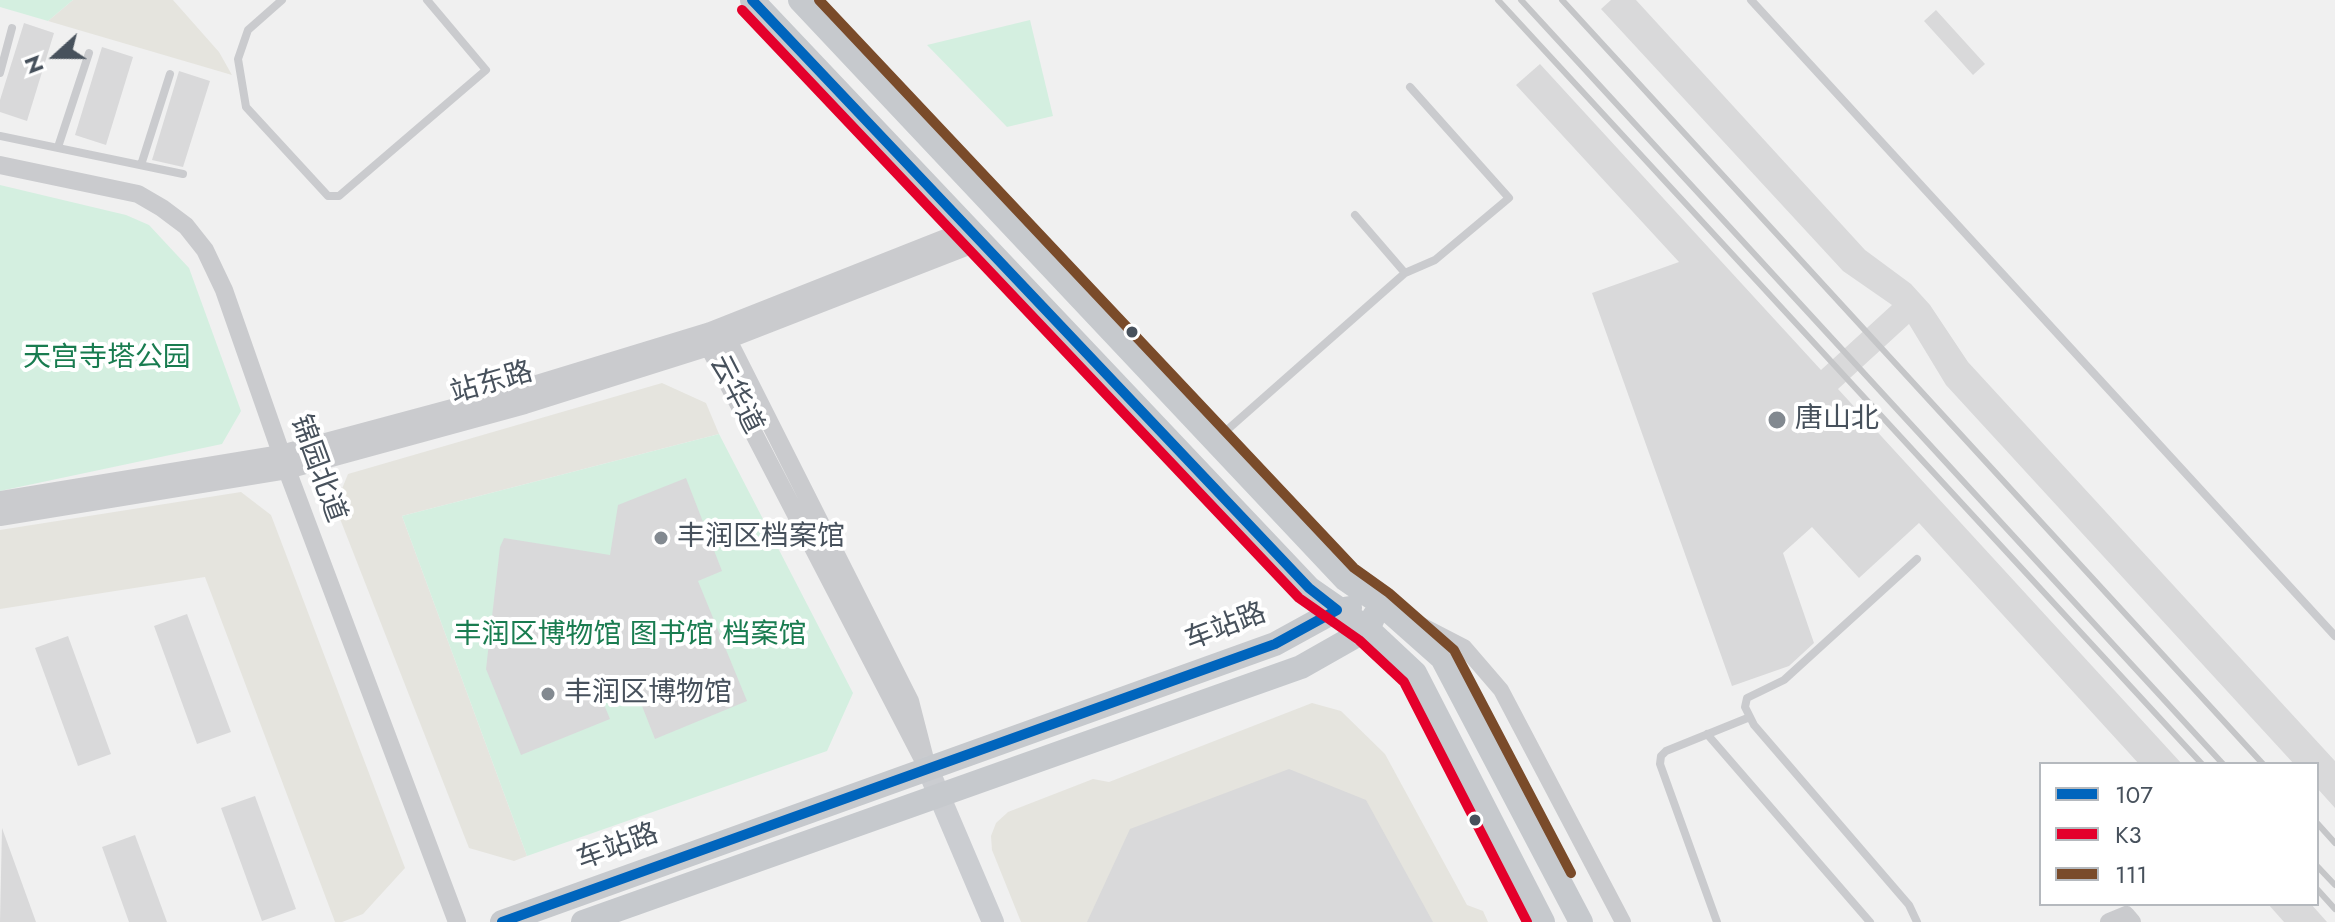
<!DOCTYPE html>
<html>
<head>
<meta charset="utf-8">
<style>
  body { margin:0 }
  #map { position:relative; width:2335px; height:922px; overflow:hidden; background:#f0f0f0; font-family:Jost,sans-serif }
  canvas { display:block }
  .legend { position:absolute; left:2039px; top:762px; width:280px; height:144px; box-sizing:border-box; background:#fff; border:2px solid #b5b9be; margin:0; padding:10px 14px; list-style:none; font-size:24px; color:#47515c }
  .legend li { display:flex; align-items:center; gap:16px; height:40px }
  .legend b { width:40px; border:2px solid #b5b9be }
  .north { position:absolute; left:16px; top:16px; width:80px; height:80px; -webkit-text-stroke:6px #fff; paint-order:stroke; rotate:249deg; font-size:22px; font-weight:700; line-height:32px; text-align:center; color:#47515c }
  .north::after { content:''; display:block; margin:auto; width:28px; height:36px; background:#47515c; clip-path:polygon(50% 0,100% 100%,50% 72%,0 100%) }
</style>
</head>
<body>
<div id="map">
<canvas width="2335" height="922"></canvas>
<ul class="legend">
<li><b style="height:10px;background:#0065bd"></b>107</li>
<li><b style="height:10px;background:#e4002b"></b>K3</li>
<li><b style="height:10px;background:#7a4b2a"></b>111</li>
</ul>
<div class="north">N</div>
</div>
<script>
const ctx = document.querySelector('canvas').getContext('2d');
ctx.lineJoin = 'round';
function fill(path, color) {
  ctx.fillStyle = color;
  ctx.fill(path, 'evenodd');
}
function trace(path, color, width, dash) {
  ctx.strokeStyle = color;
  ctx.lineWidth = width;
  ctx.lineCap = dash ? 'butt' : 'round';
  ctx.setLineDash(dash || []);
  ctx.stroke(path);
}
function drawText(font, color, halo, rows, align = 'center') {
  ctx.font = font + ' Jost,"Noto Sans SC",sans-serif';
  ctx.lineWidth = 8;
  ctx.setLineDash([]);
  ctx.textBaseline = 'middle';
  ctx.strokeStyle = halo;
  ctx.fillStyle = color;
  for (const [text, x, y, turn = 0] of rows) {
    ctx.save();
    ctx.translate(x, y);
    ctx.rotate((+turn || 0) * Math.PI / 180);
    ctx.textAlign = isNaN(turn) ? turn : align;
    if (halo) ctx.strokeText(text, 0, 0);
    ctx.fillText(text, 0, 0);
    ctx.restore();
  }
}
const commercial = new Path2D(`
  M73,0H173L219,52L232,75L48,21Z
  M662,383L706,403L719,434L402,516L527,856L514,861L469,848L335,506L348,474Z
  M241,492L271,515L405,868L363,914L342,922H335L205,577L0,609V530Z
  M1312,703L1341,711L1385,754L1467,905L1483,911L1488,922H1021L992,850L991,836L996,823L1008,812L1093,779L1109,782Z`);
const green = new Path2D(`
  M0,0H73L48,21L0,7Z
  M1030,20L1053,116L1007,127L927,45Z
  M0,185L126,215L149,225L189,268L241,411L222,444L0,491Z
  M719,434L853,693L827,751L527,856L402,516Z`);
const building = new Path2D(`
  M1611,0H1636L1865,250L1911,284L1930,305L1968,362L2335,761V808L2317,788V764H2294L1946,385L1909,324L1838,389L2182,764H2139L1919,523L1859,578L1812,527L1783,553L1814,643L1789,666L1732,686L1592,293L1679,262L1516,85L1540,64L1821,370L1892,305L1843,271L1601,9Z
  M1936,10L1985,64L1973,75L1924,21Z
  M24,23L54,33L27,121L0,112V100Z
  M102,47L133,57L106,145L75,135Z
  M179,71L210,81L183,167L152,160Z
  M686,478L722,571L698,581L747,701L655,739L631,678L598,690L610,719L521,755L486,669L500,547L504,538L610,555L618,505Z
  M187,614L231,732L197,744L154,626Z
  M68,636L111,754L78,766L35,648Z
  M1289,769L1366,800L1433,922H1087L1130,829Z
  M255,796L296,909L262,921L221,808Z
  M2,828L36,922H0Z
  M135,835L167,922H129L102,847Z
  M2268,904H2311L2327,922H2284Z`);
const service = new Path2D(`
  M282,0L248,30L238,59L246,107L328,196H339L486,70L427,0
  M1751,0L2335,636
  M0,73L12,28
  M0,136L183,174
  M58,147L89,53
  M141,165L170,74
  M1355,215L1405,273
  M1218,438L1405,273L1435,260L1509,198L1410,87
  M1917,559L1784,680L1747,698L1745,707L1754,725L1909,905L1917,922
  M1707,734L1870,922
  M1717,922L1660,764L1661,756L1666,751L1750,717`);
const minor = new Path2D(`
  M1404,616L1464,647L1501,690L1623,922`);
const tertiary = new Path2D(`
  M0,165L138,194L162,208L186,226L205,250L224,290L287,470L457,922
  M710,331L728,340L910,701L927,767L709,347Z
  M0,500L281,454L497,396L710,331L968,229
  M0,517L287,470L525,405L709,347L981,241
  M2109,922L2126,915L2132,922`);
const secondary = new Path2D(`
  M927,767L993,922`);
const primary = new Path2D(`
  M752,0L1309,588L1368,629L1415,673L1543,922
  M800,0L1345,579L1380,603L1442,658L1581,922
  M502,922L1275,644L1337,610L1350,608
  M583,922L1301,667L1368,629L1374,616`);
const rail = new Path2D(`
  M1498,0L2202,764
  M1521,0L2223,764
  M1562,0L2263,764
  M2317,823L2335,843
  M2317,866L2335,885
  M2317,889L2335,909`);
const bus1 = new Path2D(`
  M502,922L1275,644L1337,610L1309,588L752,0`);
const bus2 = new Path2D(`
  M742,10L1299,598L1359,640L1404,682L1527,922`);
const bus3 = new Path2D(`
  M819,0L1354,568L1389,593L1454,650L1571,873`);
const markers = [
  [1132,332,7,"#47515c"],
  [1777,420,10,"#828990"],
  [661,538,8,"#828990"],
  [548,694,8,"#828990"],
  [1475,820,7,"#47515c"]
];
const parkNames = [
  ["天宫寺塔公园",107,359],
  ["丰润区博物馆 图书馆 档案馆",630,636]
];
const streetNames = [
  ["站东路",492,384,-16],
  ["云华道",735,395,63],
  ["锦园北道",317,469,70],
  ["车站路",1226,628,-21],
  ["车站路",618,848,-20]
];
const poiNames = [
  ["唐山北",1795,420],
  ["丰润区档案馆",677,538],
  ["丰润区博物馆",564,694]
];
fill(commercial, '#e5e4de');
fill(green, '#d4efe0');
fill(building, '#d9d9da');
trace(service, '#cacbce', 8);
trace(minor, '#cacbce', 16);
trace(tertiary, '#cacbce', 18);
trace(secondary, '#cbcdd1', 22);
trace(primary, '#c6c9cd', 24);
trace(rail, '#c5c6c8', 6);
trace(bus1, '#0065bd', 10);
trace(bus2, '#e4002b', 10);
trace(bus3, '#7a4b2a', 10);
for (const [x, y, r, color] of markers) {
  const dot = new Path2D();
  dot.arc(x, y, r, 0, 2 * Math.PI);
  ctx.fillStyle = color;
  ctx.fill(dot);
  trace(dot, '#fff', 3);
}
drawText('28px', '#197c50', '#fff', parkNames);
drawText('28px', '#47515c', '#fff', streetNames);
drawText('28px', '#47515c', '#fff', poiNames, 'left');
</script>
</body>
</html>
